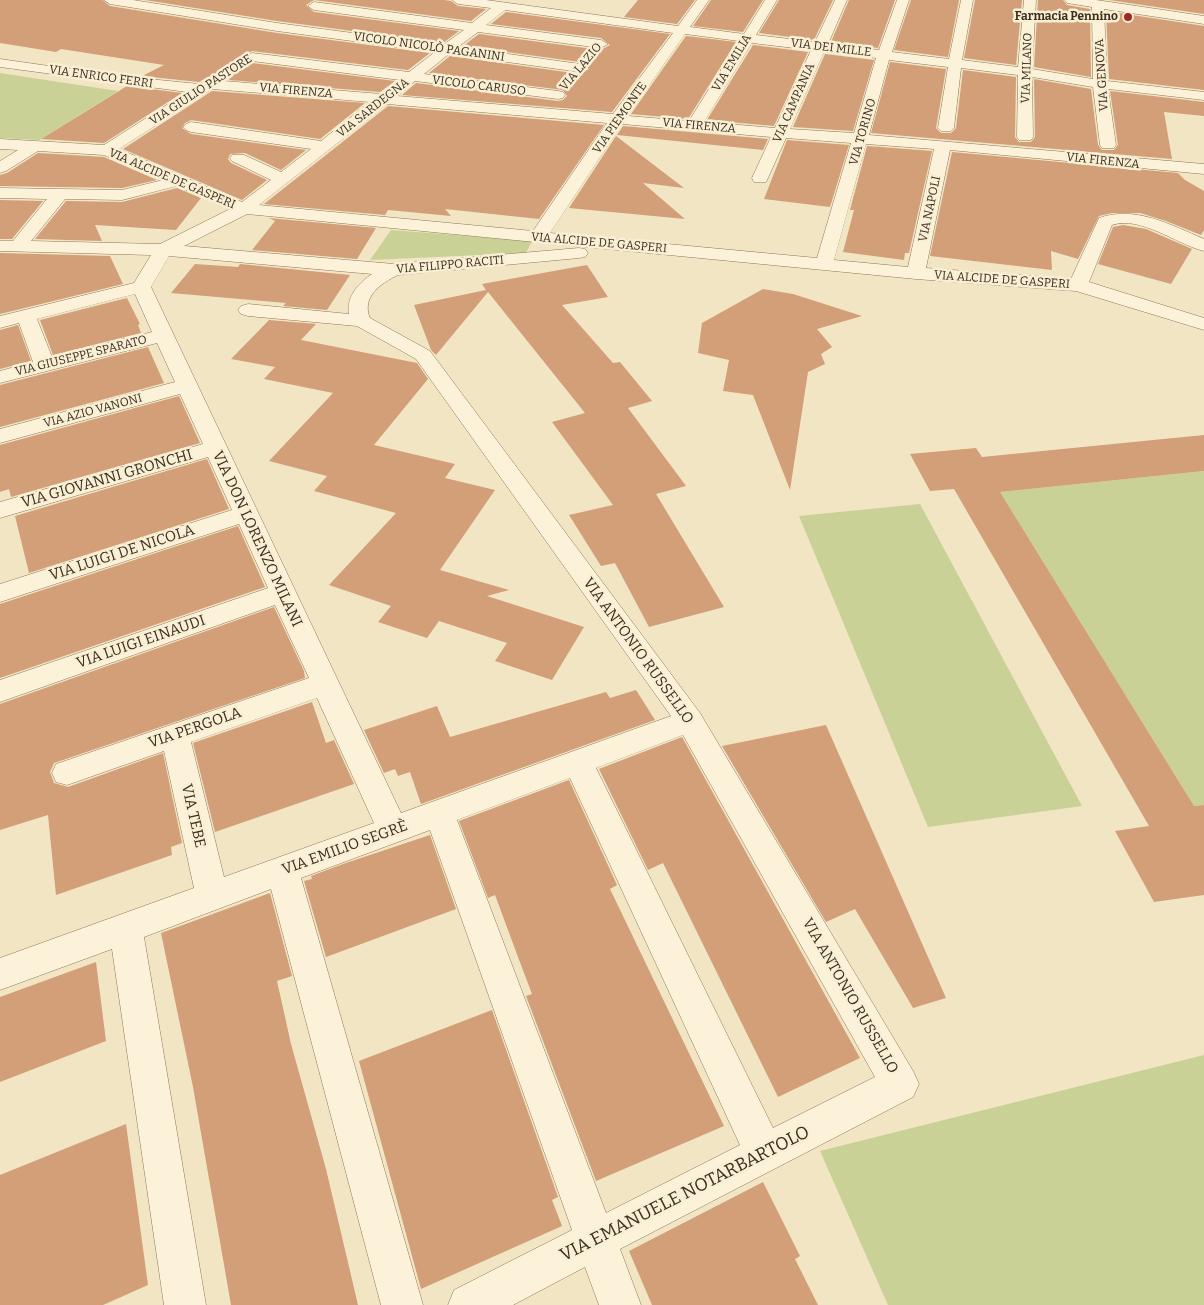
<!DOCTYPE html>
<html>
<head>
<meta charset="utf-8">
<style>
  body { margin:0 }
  canvas { display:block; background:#f1e5c4 }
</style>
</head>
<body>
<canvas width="1204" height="1305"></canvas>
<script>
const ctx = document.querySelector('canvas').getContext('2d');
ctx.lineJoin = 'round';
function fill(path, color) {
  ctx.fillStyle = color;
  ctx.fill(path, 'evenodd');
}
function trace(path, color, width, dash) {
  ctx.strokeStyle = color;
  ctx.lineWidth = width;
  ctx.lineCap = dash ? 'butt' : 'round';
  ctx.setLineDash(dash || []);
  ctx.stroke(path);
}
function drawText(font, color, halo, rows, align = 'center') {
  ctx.font = font + ' Bitter,serif';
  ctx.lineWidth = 5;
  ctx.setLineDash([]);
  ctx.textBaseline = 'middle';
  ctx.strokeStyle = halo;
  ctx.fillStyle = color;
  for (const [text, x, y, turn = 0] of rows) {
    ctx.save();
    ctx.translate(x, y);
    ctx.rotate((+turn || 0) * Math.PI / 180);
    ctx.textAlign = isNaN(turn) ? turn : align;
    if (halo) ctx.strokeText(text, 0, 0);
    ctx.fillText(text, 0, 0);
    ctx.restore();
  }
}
const green = new Path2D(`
  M0,73L118,91L39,140L0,138Z
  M391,230L532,241L526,253L370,260Z
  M1204,471V805L1194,806L1000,492Z
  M920,504L1082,806L928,827L799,516Z
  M1204,1055V1305H888L820,1151Z`);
const building = new Path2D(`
  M0,0H102L110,6L277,33L430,53L408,70L252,51L243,56L252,63L395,81L380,92L229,80L234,73L230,69L225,68L199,82L142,76L164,65L61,49L56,52L0,43Z
  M145,0H444L451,1L458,6L486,9L471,21L314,0L306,5L314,12L459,31L443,43L277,21Z
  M638,0H695L677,24L624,17Z
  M711,0H763L743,32L693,26Z
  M779,0H833L814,40L759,33Z
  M849,0H895L878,48L831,42Z
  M911,0H959L948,57L894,50Z
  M975,0H1022L1016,65L964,58Z
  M1038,0H1063L1067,5L1090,9L1091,77L1034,67Z
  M1109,0H1204V14Z
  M1106,11L1204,26V90L1109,79Z
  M506,12L670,34L612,112L402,95L416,83L558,101L563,100L567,96L563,90L429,73L450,56L580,74L589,69L580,62L463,46L479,34L601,50L610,45L601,38L491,24Z
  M686,36L736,42L688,119L631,114Z
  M753,45L808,52L774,126L707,120Z
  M825,54L874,60L853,131L793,127Z
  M890,62L946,69L936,128L941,133H951L956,128L963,70L1016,77L1015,137L1019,142H1031L1035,137L1034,79L1091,89L1098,145L1102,150H1114L1118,145L1110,91L1204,102V116L1164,112L1172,159L871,133Z
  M127,86L182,93L104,143L41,139Z
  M212,91L365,103L320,139L191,120L185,123L182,128L191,134L306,150L281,170L245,153L230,154L228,159L231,163L267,180L242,200L123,149Z
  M388,106L604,125L539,219L445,209L451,216L388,210L385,215L264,204Z
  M623,126L768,139L763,150L617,135Z
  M616,136L684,188L643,183L685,219L569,208Z
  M787,140L849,145L830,207L764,199Z
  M867,146L932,151L909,253H905L904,260L843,252L854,210H850Z
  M952,152L1178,173L1185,180L1204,191V230L1201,235L1166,221L1140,213H1112L1099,216L1078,259L1051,251L1052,270L930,256Z
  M38,153L104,157L157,180L122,188L0,186V175L7,173Z
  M177,188L201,198L176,230L95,225L102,241L35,239L66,201L122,202Z
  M0,200L43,201L12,239H0Z
  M269,218L376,228L357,259L252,250L275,221Z
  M1123,225L1146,229L1192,249L1171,284L1098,264L1113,227Z
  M0,253L110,256L123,284L0,314Z
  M195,264L238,267L240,264L350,275L327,310L283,306L286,303L171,293Z
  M587,265L608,297L562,305L613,363L620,362L652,401L628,408L686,486L656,494L724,607L649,627L615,563L601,566L569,515L613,505L552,422L585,413L488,292L436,355L431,350L414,305L486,290L482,284Z
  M763,289L793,294L862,316L817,329L832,347L821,354L825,364L808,372L790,490L753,395L723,391L729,360L698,353L702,323Z
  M127,298L140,324L138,325L141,333L53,355L40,320Z
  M269,320L316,324L301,340L417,363L428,379L374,445L455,464L445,478L495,490L440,570L509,590L487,596L584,627L552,680L495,661L507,643L439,621L427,638L378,622L391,606L329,585L396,513L314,491L327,476L269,461L333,393L264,379L275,367L231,359Z
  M18,325L31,361L0,369V330Z
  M148,347L164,383L0,427V385Z
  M179,396L200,443L11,497L9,489L0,492V445Z
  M1204,435V471L1000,492L1194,806L1204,805V895L1154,902L1115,831L1149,826L954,489L930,491L910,454L976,448L982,457Z
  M207,459L229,509L29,573L15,516Z
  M238,526L265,587L0,678V604Z
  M274,607L304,671L305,678L54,763L50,772L54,783L68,787L163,753L182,843L171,847L172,855L56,895L48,815L0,830V704Z
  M636,690L655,720L421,804L410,772L398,776L395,769L384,773L364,730L437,706L450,737L606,692L610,698Z
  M312,702L326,743L334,740L354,784L215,832L193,743Z
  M826,725L946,998L913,1008L855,909L826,922L722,746Z
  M682,737L860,1058L778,1097L663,863L648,870L599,769Z
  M569,780L617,885L610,889L724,1126L596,1181L526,996L532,994L518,957L495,895L488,898L459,821Z
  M430,835L456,909L326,957L304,881L312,879L311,876L343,864Z
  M270,893L292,976L277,981L291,1044L326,1169L358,1305H231L193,1087L161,933Z
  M96,962L106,1041L0,1082V997Z
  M492,1010L558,1197L552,1200L562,1226L421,1289L359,1061Z
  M126,1124L148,1285L103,1305H0V1175Z
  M763,1182L800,1256L795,1259L818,1305H652L629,1251Z`);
const minor = new Path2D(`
  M104,0H133L277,23L443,45L464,30L314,10L308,6L314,2L472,23L491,8L458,4L452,0H486L678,26L697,0H709L690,27L744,34L765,0H777L756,35L815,42L835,0H847L828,44L879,50L897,0H909L892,52L949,59L961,0H973L962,60L1018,67L1024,0H1036L1032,69L1093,79L1092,7L1067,3L1065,0H1096L1204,16V24L1104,9L1107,81L1204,92V100L1108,89L1116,145L1114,148H1102L1100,145L1093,87L1032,77L1033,137L1031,140H1019L1017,137L1018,75L961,68L954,128L951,131H941L938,128L948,67L889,60L869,135L1204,164V174L950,150L926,268L1071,279L1099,218C1135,205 1171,225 1204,239V251C1178,245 1140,215 1112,225L1089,282L1204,318V330L1076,291L916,279L247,214L184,246L394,264L579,248L585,249L588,253L585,257L579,258L398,275C381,283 361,297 370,318L430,351L700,713L913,1071L919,1084L913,1097L620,1249L641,1305H599L585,1267L513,1305H448L454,1290L572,1230L430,830L301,878L423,1305H381L271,889L144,937L206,1305H164L112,949L0,990V958L194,888L164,751L67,785L56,782L52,773L56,764L309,678L275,605L0,702V680L268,588L239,524L0,602V584L232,510L208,457L0,518V502L203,444L180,394L0,443V429L175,382L157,343L0,383V371L33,362L19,323L0,328V316L134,283L151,255L0,251V241H13L47,199L0,198V188L122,190L163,180L104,155L38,151L6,171L0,173V161L18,150L0,149V139L104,145L187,92L0,67V59L119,76L199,84L225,70L230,71L232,74L224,81L381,94L400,80L252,61L245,57L252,53L409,72L435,52L277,31L110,4ZM505,10L673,33L613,114L397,96L415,81L558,99L563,98L565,95L563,92L558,91L424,74L449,54L580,72L587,68L580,64L458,47L478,32L601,48L608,44L601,40L486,25ZM685,34L739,41L689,121L628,116ZM752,43L811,50L775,128L704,122ZM824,52L876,58L854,133L790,129ZM212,89L370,102L321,141L191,122L186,124L183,127L186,130L191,132L311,149L281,172L244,155H232L230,158L232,161L271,180L242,202L119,149ZM387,104L607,123L533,231L259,205ZM622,124L771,137L752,178L754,182H766L768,178L786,138L851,143L817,258L550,233ZM866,144L934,149L908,267L834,260ZM177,186L230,209L160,244L31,241L65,199L122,200ZM169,256L372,274C359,283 346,296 349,314L248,304L241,306L238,310L241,314L248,316L357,326L416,359L671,716L401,813L151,287ZM135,294L152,332L52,357L37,319ZM317,698L374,823L224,877L191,742ZM683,735L875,1077L773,1128L596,768ZM570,778L740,1145L606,1213L457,820Z`);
const markers = [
  [1128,17,5,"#a22624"]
];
const farPoinames = [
  ["Farmacia Pennino",1118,17]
];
const farStreetnames = [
  ["VICOLO NICOLÒ PAGANINI",429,47,8],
  ["VIA DEI MILLE",831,48,7],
  ["VIA EMILIA",732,63,-59],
  ["VIA LAZIO",581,67,-50],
  ["VIA MILANO",1027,68,-88],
  ["VIA GENOVA",1102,75,-94],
  ["VIA ENRICO FERRI",101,77,8],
  ["VICOLO CARUSO",479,86,7],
  ["VIA GIULIO PASTORE",201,90,-33],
  ["VIA FIRENZA",296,91,5],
  ["VIA CAMPANIA",794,103,-66],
  ["VIA SARDEGNA",373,108,-38],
  ["VIA PIEMONTE",620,118,-55],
  ["VIA FIRENZA",699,126,5],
  ["VIA TORINO",863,132,-74],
  ["VIA FIRENZA",1103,161,6],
  ["VIA ALCIDE DE GASPERI",172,179,23],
  ["VIA NAPOLI",930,209,-78],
  ["VIA ALCIDE DE GASPERI",599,243,5],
  ["VIA FILIPPO RACITI",450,265,-5],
  ["VIA ALCIDE DE GASPERI",1002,280,4],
  ["VIA GIUSEPPE SPARATO",81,356,-14],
  ["VIA AZIO VANONI",93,411,-15]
];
const streetNames = [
  ["VIA GIOVANNI GRONCHI",107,479,-16],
  ["VIA DON LORENZO MILANI",257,539,65],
  ["VIA LUIGI DE NICOLA",122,553,-18],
  ["VIA LUIGI EINAUDI",141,642,-19],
  ["VIA ANTONIO RUSSELLO",638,651,54],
  ["VIA PERGOLA",195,728,-19],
  ["VIA TEBE",193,816,77],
  ["VIA EMILIO SEGRÈ",345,848,-20],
  ["VIA ANTONIO RUSSELLO",850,996,60]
];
const nearStreetnames = [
  ["VIA EMANUELE NOTARBARTOLO",685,1194,-27]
];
fill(green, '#c9d197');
fill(building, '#d29f78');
trace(minor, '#8e7659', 1);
fill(minor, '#fbf2d9');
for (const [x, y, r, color] of markers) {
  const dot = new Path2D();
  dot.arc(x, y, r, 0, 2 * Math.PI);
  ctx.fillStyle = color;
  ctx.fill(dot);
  trace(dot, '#f8efd5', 2);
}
drawText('bold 12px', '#3d2e1e', '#f8efd5', farPoinames, 'right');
drawText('12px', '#3d2e1e', '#f8efd5', farStreetnames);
drawText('15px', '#3d2e1e', '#f8efd5', streetNames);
drawText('18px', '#3d2e1e', '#f8efd5', nearStreetnames);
</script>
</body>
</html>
